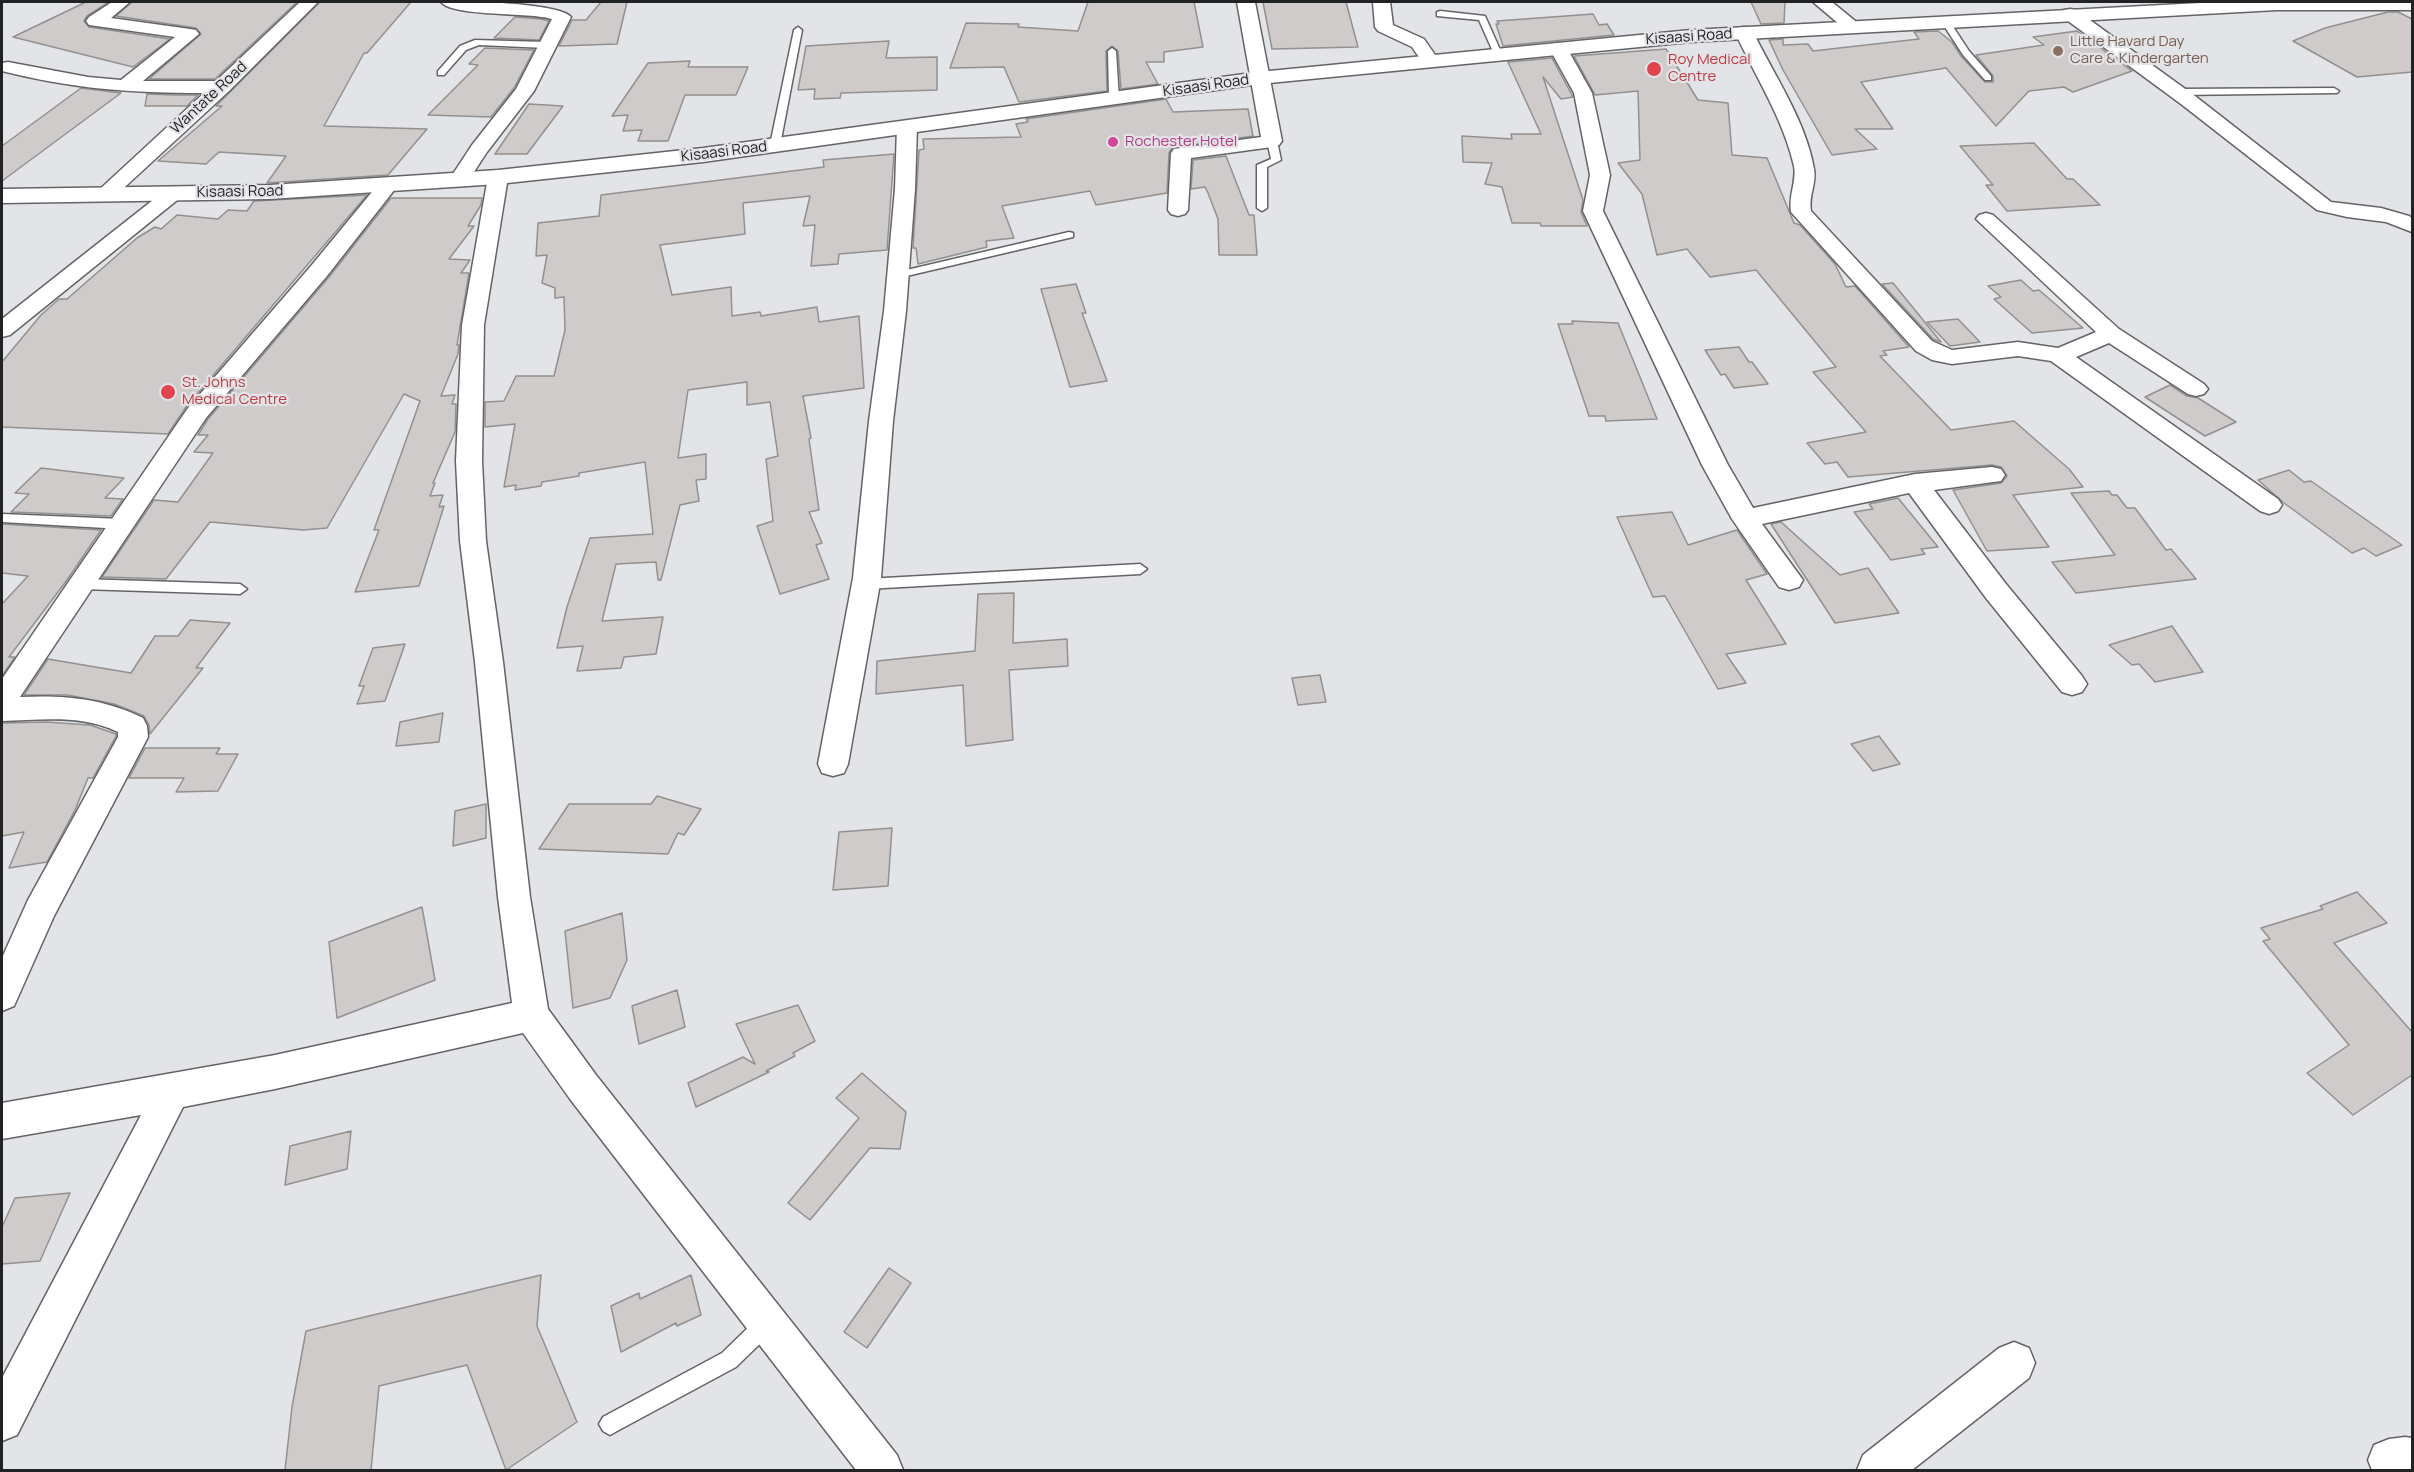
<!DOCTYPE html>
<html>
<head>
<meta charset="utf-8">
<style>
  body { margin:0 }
  #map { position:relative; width:2414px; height:1472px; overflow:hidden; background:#e3e4e7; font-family:Manrope,sans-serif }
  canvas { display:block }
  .frame { position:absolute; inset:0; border:3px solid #212223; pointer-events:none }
</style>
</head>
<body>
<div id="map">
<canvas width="2414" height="1472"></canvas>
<div class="frame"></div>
</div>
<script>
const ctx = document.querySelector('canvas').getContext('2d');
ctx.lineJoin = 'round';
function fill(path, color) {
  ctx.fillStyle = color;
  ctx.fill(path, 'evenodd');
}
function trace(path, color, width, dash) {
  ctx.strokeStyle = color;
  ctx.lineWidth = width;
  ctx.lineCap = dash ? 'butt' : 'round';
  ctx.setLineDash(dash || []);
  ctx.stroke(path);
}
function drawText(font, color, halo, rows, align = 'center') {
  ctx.font = font + ' Manrope,sans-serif';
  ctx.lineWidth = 4.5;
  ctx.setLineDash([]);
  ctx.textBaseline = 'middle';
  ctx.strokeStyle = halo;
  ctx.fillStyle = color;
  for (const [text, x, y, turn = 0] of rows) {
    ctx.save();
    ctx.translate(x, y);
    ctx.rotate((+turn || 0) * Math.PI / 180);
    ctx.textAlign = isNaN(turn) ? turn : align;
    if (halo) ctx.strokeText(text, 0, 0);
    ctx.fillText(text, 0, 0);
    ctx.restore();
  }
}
const building = new Path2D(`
  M86,2H109L87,16L84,21L89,27L170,39L133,67L13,37Z
  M132,2H297L215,79H149L201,34L196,28L116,16Z
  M320,2H411L367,53H364L324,126L427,129L388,175L267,183L286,156L219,152L206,164L158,161L222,106H216Z
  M601,2H627L617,44L559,46L572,20H586Z
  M1088,2H1194L1203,47L1164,52V62H1146L1158,84L1121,89L1118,51L1112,46L1106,51L1107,91L1019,102L1004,67L950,68L966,23L1019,24L1018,27L1078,31Z
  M1263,2H1346L1358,47L1272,49Z
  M1751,2H1785L1784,23L1761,24Z
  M2388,12H2398L2412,19V72L2357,77L2293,41L2325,28Z
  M1593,14L1599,25L1607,24L1614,35L1503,46L1496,24H1499L1497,21Z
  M515,17L541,19L549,21L539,40L494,38Z
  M1938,31L1952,42L1961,56L1985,82H1993V76L1976,55L2044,45L2033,37L2077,31L2132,71L2073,92L2064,87L2029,91L1996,126L1946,68L1861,82L1893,129H1855L1877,149L1832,155L1783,70L1769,40L1783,39V45L1808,44L1813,51L1919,39L1914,32Z
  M889,41L886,58L937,57V90L841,93L840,98L814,99L815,89L798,90L806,46Z
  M485,48L534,50L514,88L491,117L428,115L478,65L469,64Z
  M1666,49L1698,100L1728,103L1732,155L1767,158L1794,223L1800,225L1835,264L1846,287L1855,286L1909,347L1883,351L1887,355L1880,356L1951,430L2014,421L2069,469L2083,487L2013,495L2049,547L1987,551L1953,490L2001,483L2007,476L2001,467L1992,465L1848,477L1837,462L1825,464L1807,443L1866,432L1813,372L1836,367L1756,270L1710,277L1687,249L1657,255L1642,194L1618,163L1640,160L1638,91L1595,95L1574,56Z
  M1552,58L1573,97L1561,99L1543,77L1583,200L1581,212L1587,226H1541L1540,223H1512L1502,187L1485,184L1492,163L1463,162L1462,136L1512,139L1511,134H1541L1508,62Z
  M690,61L688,67H748L736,95H685L668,141H638L642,130L623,131L628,115L612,116L648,63Z
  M81,88L121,93L2,181V146Z
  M147,94L177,95H198L187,106H145Z
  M1166,99L1173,112L1248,109L1253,136L1172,148L1169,153L1167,193L1096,205L1090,191L1002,206L1014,238L986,241L987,247L918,264L916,248H913L919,150L924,149L923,139L1021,137L1016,124L1028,122L1026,119Z
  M529,104L563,106L527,154H495Z
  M2034,143L2067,179H2073L2100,205L2007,211L1986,185H1993L1960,146Z
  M894,154L887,250L839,254L838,264L811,266L815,225L803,226L810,196L743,203L745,234L660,245L672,295L731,287L732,316L760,312L761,316L817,307L819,322L859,316L864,388L803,396L811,438L809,439L819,510L809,512L822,543L816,545L829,579L780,594L757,526L773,521L766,459L778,456L770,402L747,405V382L688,390L678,458L706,454V479L696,480L699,501L680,505L661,580H658L656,562L616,564L602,621L663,617L656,654L624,657L621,668L577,671L583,646L557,648L567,607L590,538L653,534L645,462L579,473V476L542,482L541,486L515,490L516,485L504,487L515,424L485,427V402L504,401L516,376H554L565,330L564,297L555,298V288L542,283L547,255L536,256L538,223L599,216L601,195L824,167L823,160Z
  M1226,156L1249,215H1254L1257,255H1219L1218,219L1208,193L1205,187L1191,189L1193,160Z
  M367,195L186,407L168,434L2,427V362L41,315L59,299H67L137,238L155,227L161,229L177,215L218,219L228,210L247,211L254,201Z
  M391,198H482L481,205L468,226H474L449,259L470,260L461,273H469L457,345H459L458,354L441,396L455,395L452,404H456L455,432L433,483H435L430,496L443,495L439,507L444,506L419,586L355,592L379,530H374L420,401L404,394L327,528L303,530L210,522L166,579L102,577L154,500L178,502L213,453L194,452L208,435H198L208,419L329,277Z
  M2021,280L2033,291L2039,290L2083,328L2032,333L1994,299L2001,297L1988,286Z
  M1893,283L1941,342L1933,339L1882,284Z
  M1076,284L1086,313H1082L1107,381L1070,387L1041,289Z
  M1958,319L1980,342L1950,346L1927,322Z
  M1572,321L1618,323L1657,419L1606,421L1605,416H1589L1558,324H1573Z
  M1739,347L1749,362H1752L1768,384L1734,388L1725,374L1721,375L1705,350Z
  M2170,385L2187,396L2198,398L2236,422L2205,436L2145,397Z
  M41,468L124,478L105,498L123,499L111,516L11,512L29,494L15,493Z
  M2289,470L2304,482L2311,481L2402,545L2376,556L2364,548L2352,553L2284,503L2258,480Z
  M2109,491L2112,495H2117L2127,508H2135L2166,550L2171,549L2196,579L2076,593L2052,562L2115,555L2071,493Z
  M1898,498L1938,547L1921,549L1925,554L1891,560L1854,512L1873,509L1869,504Z
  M1672,512L1688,545L1737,530L1767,574L1746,580L1786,644L1726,654L1746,683L1718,689L1665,596L1653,597L1617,517Z
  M1781,522L1840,575L1868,568L1899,613L1835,623L1771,524Z
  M2,524L101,530L67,580L9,657H15L2,676V604L28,576L2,573Z
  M1014,593L1013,643L1067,639L1068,666L1009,670L1013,740L966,746L963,685L876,694L877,661L975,651L978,594Z
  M190,620L230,623L196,668H203L150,734L149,725L144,716L114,704L68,695H24L48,659L131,673L155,636H178Z
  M2172,626L2203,672L2155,682L2139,664L2132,665L2109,645Z
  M405,644L385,701L357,704L364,686H359L373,648Z
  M1320,675L1326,702L1298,705L1292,678Z
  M443,713L439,742L396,746L400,722Z
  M46,722L90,725L116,734V736L93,778H88L75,810L47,862L9,868L24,832L2,836V723Z
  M1879,736L1900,764L1873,771L1851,744Z
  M145,748H220L216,754H238L218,791L176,792L184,778H129Z
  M657,796L701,809L684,835L678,833L668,854L539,849L569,804H651Z
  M486,804V838L453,846L455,811Z
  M892,828L888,886L833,890L839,832Z
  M2357,892L2387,923L2334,943L2412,1032V1075L2353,1115L2307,1073L2349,1045L2263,941L2270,939L2261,928L2323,909L2320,906Z
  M422,907L435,980L337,1018L329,942Z
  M622,913L627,960L610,998L573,1008L565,931Z
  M677,990L685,1027L639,1044L632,1006Z
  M798,1005L815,1041L793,1053L795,1056L766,1071L769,1072L696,1107L688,1083L743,1057L755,1064L736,1024Z
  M862,1073L906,1112L900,1149L870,1148L810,1220L788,1203L859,1118L836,1098Z
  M351,1131L347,1169L285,1185L290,1146Z
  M70,1193L40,1261L2,1264V1227L15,1198Z
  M889,1268L911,1283L867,1348L844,1332Z
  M541,1275L537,1326L577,1422L506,1470L467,1365L379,1386L371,1470H285L292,1407L306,1331Z
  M691,1275L701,1315L677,1326L676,1323L621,1352L611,1306L639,1293L640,1299Z`);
const service = new Path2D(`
  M1440,11L1485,16L1502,54L1501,56L1494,54L1479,20L1437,16V12Z
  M1942,19H1948L1969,51L1991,76V80H1985L1963,55L1941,21Z
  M798,27L802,30L780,145L775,148L770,145L794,30Z
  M475,40L546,42L550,45L546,48L479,45L466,50L444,75H438V71L460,46Z
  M1112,48L1116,51L1119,99L1114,102L1109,99L1108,51Z
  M2334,88L2339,91L2337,93L2178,95L2173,92L2178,89Z
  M1272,138L1277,141L1281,160L1267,167V208L1262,211L1257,208V165L1271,159L1267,141Z
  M1069,232L1073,233V237L898,278L893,275L898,272Z
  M2,514L122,519L129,524L122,529L2,522Z
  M1140,564L1147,569L1140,574L866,589L859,584L866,579Z
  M81,579L240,584L247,589L240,594L81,589L74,584Z
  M766,1314L773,1317L776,1324L773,1331L736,1367L617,1431L610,1435L603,1431L599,1424L603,1417L722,1353L759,1317Z`);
const minor = new Path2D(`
  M112,2H130L111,18L190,29L196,30L199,34L143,81H216L300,2H318L229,91L114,197H100L97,193L100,189L204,93C131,93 73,89 2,71V63L8,62L88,77L121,80L175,37L89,25L86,21L89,17Z
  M441,2C461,0 560,3 571,17L534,91L487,152L466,184H452L449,180L472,145L516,89L552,19C530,12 453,17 441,2Z
  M1237,2H1255L1282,141L1279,145L1272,147L1191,158L1188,210L1185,214L1178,216L1171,214L1168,210L1171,153L1174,149L1261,137Z
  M1373,2H1390L1393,25L1424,39L1440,62L1437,66H1425L1412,47L1378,31L1375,27Z
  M1813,2H1832L1860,25L1857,29H1845Z
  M2070,9L2076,10L2195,96L2331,202L2381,208L2409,216L2412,218V232L2386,222L2347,217L2317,210L2181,104L2064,18L2061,14L2064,10Z
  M1744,27L1750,28L1753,32C1774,75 1806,121 1814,169C1817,183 1808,196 1811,211L1932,341L1952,350L2018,342L2058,348L2096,332L1976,219L1979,215L1986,213L1993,215L2119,329L2204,384L2208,389L2204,394L2196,396L2188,394L2109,343L2076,357L2278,499L2282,505L2278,511L2269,514L2260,511L2051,361L2018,356L1952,364L1932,360L1916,351L1791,212C1788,196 1797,181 1794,166C1783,118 1755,76 1735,32L1738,28Z
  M1558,43L1564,44L1567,48L1592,93L1610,175L1603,211L1728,465L1753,508L1915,474L1992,467L2001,469L2005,475L2001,481L1934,490L2006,584L2082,676L2087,684L2082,692L2072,695L2062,692L1986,598L1909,493L1762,524L1803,580L1799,587L1789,590L1779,587L1732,519L1702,465L1583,211L1590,175L1574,93L1549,48L1552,44Z
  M907,121L914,123L917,127L915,189L906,311L893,421L881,578L848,764L844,773L833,776L822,773L818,764L853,578L869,421L884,311L895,189L897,127L900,123Z
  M498,171L505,173L508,177L484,325L482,461L486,541L503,662L530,897L548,1009L596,1075L897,1455L903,1470H856L570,1099L523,1033L275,1089L183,1107L17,1435L2,1441V1378L141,1115L2,1139V1103L275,1055L512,1003L498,897L475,662L460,541L456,461L462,325L488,177L491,173Z
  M388,179L395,181L398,185L395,189L327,276L206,418L20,697C63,695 103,698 143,718L147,726L148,737L54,916L14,1006L2,1011V958L28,900L118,737V732C82,714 40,720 2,721V679L188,408L311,266L381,181Z
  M174,187L181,189L184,193L181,197L10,335L2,337V319L167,189Z
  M2014,1342L2029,1348L2035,1363L2029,1378L1912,1470H1857L1863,1455L1999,1348Z
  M2405,1437L2412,1438V1470H2372L2368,1460L2374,1445L2389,1439Z`);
const secondary = new Path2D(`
  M2219,2H2412V10H2277L1691,42L1259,84L703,162L498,184L270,199L2,203V189L270,185L498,170L703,148L1259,72L1691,30Z`);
const markers = [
  [2058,51,6,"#8d6e63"],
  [1654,69,8,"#e0444e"],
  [1113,142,6,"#d1479c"],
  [168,392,8,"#e0444e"]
];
const farStreetnames = [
  ["Kisaasi Road",1689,37,-4],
  ["Kisaasi Road",1206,86,-8],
  ["Wantate Road",209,98,-43],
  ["Kisaasi Road",724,152,-7],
  ["Kisaasi Road",240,192,-1]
];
const farEducationnames = [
  ["Little Havard Day",2070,42],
  ["Care & Kindergarten",2070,59]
];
const farHealthnames = [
  ["Roy Medical",1668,60],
  ["Centre",1668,77],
  ["St. Johns",182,383],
  ["Medical Centre",182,400]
];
const farHotelnames = [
  ["Rochester Hotel",1125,142]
];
fill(building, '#cecbca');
trace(building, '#93908f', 1.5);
trace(service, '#636467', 3);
trace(minor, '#636467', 3);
trace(secondary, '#636467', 3);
fill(service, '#fff');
fill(minor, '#fff');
fill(secondary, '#fff');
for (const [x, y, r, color] of markers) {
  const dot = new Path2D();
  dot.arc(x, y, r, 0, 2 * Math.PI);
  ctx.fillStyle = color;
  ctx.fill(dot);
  trace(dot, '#e3e4e7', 2);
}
drawText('15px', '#212223', '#e3e4e7', farStreetnames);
drawText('15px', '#785e54', '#e3e4e7', farEducationnames, 'left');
drawText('15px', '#be3a42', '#e3e4e7', farHealthnames, 'left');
drawText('15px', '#b23c85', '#e3e4e7', farHotelnames, 'left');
</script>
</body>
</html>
